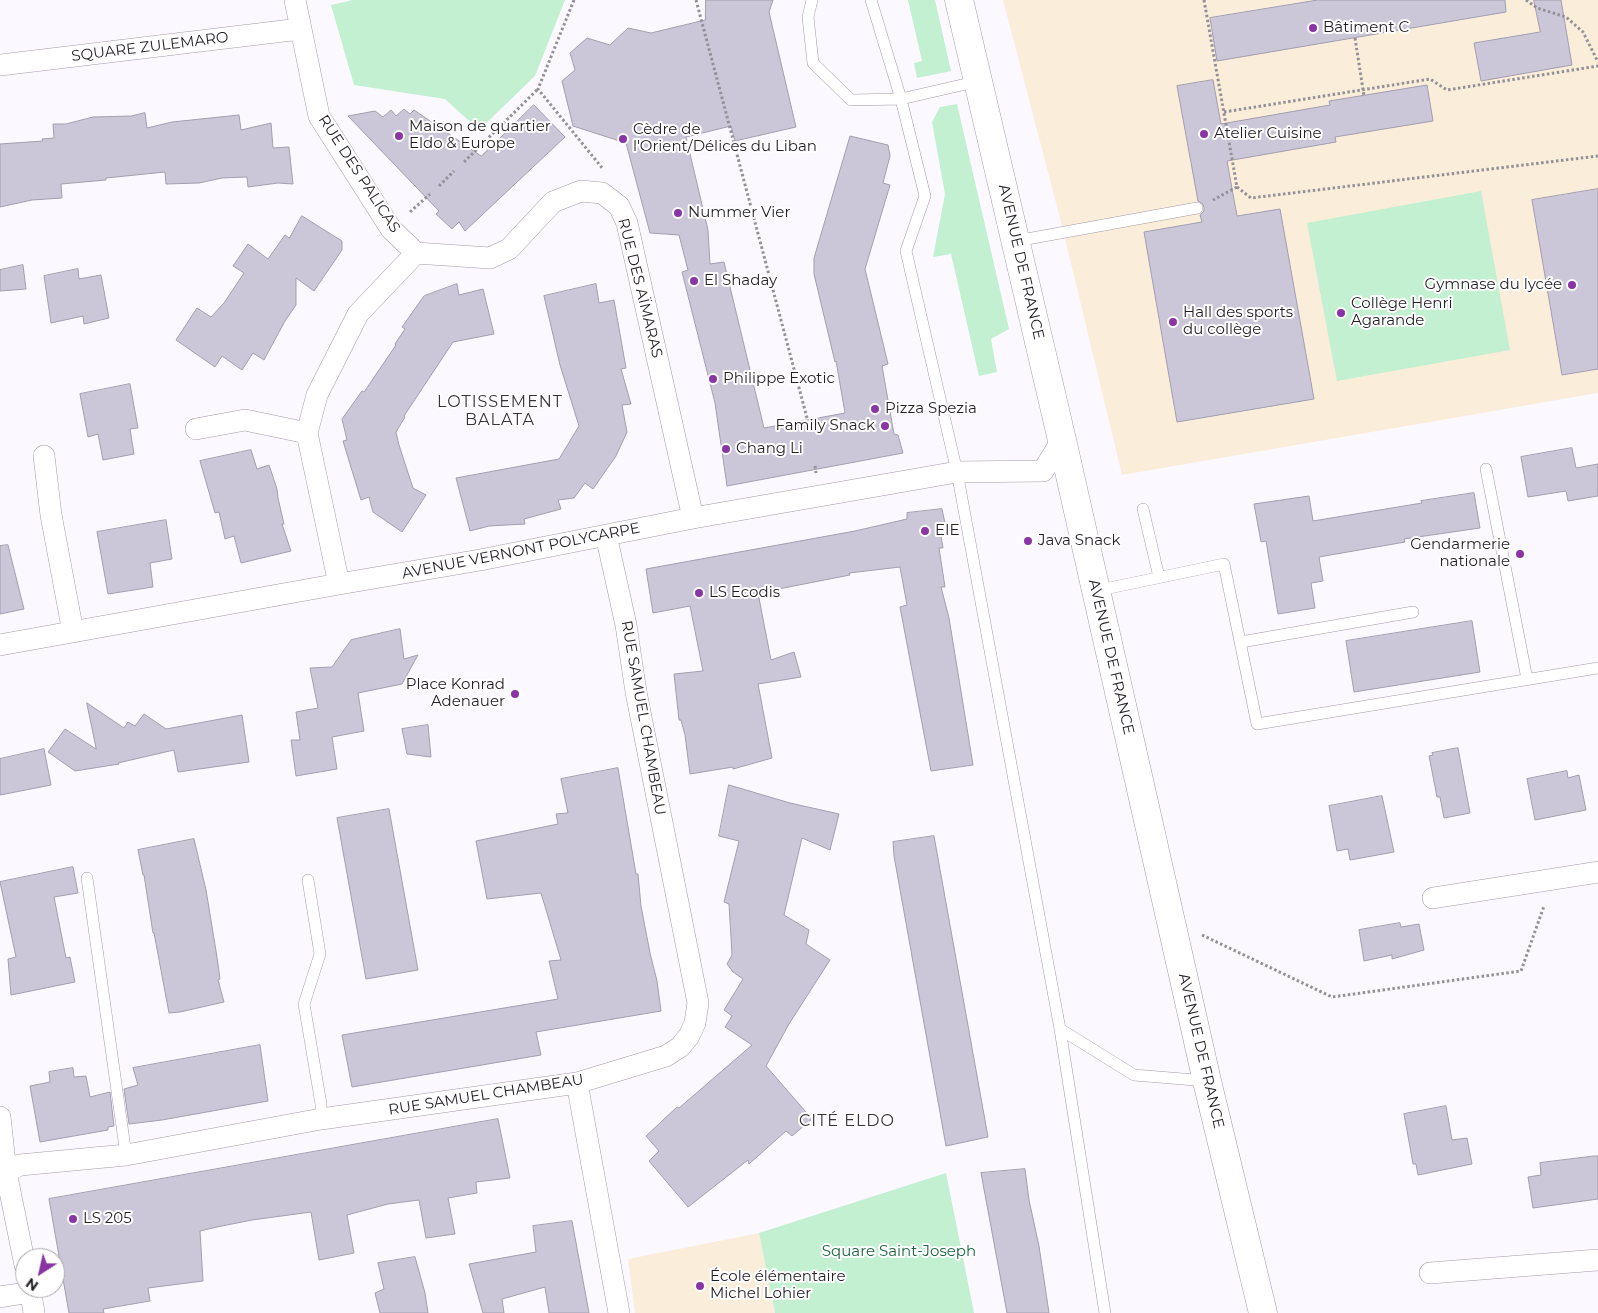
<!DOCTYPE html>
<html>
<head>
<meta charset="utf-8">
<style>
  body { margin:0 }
  #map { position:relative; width:1598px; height:1313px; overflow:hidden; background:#fcf8ff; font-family:Montserrat,sans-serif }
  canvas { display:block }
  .north { position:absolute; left:15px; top:1248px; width:50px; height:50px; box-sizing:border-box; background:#fff; border:1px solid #a7a5a8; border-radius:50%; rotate:215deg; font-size:14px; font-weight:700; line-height:20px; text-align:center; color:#231f25 }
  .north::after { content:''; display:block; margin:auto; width:18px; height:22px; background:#8936a4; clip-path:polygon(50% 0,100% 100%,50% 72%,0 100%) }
</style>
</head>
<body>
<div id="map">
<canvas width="1598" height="1313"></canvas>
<div class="north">N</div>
</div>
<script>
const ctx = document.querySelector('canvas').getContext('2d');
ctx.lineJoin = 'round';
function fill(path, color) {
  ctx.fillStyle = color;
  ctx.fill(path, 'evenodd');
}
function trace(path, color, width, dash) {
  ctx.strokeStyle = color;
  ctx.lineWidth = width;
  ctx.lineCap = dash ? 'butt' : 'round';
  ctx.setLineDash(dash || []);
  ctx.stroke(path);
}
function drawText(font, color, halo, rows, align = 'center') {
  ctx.font = font + ' Montserrat,sans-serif';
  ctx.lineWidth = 4;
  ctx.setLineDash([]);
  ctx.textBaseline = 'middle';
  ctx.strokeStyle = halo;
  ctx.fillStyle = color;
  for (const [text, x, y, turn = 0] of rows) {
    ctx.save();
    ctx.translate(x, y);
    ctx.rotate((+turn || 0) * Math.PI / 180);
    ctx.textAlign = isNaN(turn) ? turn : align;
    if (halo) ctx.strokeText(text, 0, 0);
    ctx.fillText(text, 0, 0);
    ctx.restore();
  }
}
const education = new Path2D(`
  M1003,0H1598V393L1122,475L1061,222Z
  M759,1233L775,1313H635L628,1259Z`);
const green = new Path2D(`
  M353,0H565L535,76L479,130L445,99L354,85L331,5Z
  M908,0H935L951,71L917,78L914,63L922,61Z
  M957,104L1009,329L991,339L997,372L979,376L951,254L933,257L945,194L932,122L940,107Z
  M1481,191L1510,350L1337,381L1307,223Z
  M946,1173L974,1313H775L759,1233Z`);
const building = new Path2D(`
  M706,0H773L769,12L796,127L735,141L731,126L686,137L708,230L710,264L724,262L764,428L845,413L836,361L835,362L814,274V258L850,136L888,145L890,156L883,183L890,185L865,269L888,364L882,366L894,434L898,435L903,453L727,486L715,403L682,272L688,270L679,235L650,233L626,143L573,126L562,81L575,70L570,53L587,38L610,45L628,28L651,33L705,20Z
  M1318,0H1505L1506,12L1217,61L1210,18Z
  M1534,0H1561L1572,65L1481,81L1474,43L1540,32Z
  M1213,80L1221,124L1330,105L1329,101L1427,85L1433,121L1335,137L1336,142L1227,161L1237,216L1280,209L1314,399L1177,422L1144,232L1202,222L1200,215L1204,211V207L1202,203L1198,201L1177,86Z
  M534,105L565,137L465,231L459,222L452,229L436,214L439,211L348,116L375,111L383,117L391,110L396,116L404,109L410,114L414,110L481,156Z
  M145,113L147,128L172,122L239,115L241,130L271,123L273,148L289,147L293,184L278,183L248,187L247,177L222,178L199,183L166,184L165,172L106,178V180L61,184L62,198L32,200L0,207V144L43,141L42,139L54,138L53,124H66L93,117L131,116Z
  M1598,189V369L1562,375L1532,200Z
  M302,216L342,241V250L314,291L296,278V305L285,321L264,360L253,353L242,370L222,356L215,367L176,340L197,308L211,317L224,303L244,273L233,266L248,244L268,259L285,235L289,238Z
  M23,265L26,289L0,291V270Z
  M78,269L79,279L101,275L109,318L84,324L83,316L51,323L44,276Z
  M457,284L459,295L483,289L494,334L453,342L404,416L405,417L396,432L399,445L413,488L426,495L402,532L373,512L369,497L361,500L343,441L347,440L342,419L362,391L364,392L396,345L395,344L405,329L402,327L424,296Z
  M596,284L599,303L614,300L626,368L621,369L631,404L622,405L627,432L616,456L593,489L585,483L574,498L558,500L561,509L524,519L525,524L489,526L470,531L456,478L559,459L579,426L560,365L544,296Z
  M130,384L138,428L130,429L134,454L103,460L98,434L88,437L80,394Z
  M1572,448L1576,468L1598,464V496L1568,501L1566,491L1528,497L1521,457Z
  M251,450L257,469L269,465L277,489L278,498L284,524H282L291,551L241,563L234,536L225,539L219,512L215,513L200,461Z
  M1474,493L1480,528L1404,539L1405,542L1319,557L1323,581L1311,583L1315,608L1278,614L1266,541L1261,542L1254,504L1309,496L1313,521L1422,503L1421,501Z
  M942,509L946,528L940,530L943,548H939L945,587H941L949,618L973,765L931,771L900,607L907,605L900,567L849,573L850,575L758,593L771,660L794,652L801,677L758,684L772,758L733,769V767L690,774L685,735L681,720H679L674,674L703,671L690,606L653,613L646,569L855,531L907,519V513Z
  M166,520L172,559L150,563L153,587L108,594L97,532Z
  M8,545L24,609L0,614V546Z
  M1472,621L1480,672L1354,692L1346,641Z
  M400,629L404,659L418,655L402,684L358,693L364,731L332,737L337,769L296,776L291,740H300L296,712L318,708L310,668L332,667L351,640Z
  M87,703L124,728L128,722L135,726L144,714L166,729L242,715L249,762L178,772L174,750L118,763L119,764L75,771L48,752L65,729L96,749Z
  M428,725L431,757L407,754L402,729Z
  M1458,748L1470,813L1444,818L1440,797H1437L1429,756L1433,755L1432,753Z
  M44,749L51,785L0,795V759Z
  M618,768L636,874H638L641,906L650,953L657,981L661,1011L536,1032L541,1055L352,1087L342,1035L558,999L549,961L561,960L541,893L487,899L476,841L558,824L556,814L568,813L561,779Z
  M1567,771L1568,778L1579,775L1586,810L1535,820L1527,779Z
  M729,785L790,803L839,814L830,850L802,838L784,915L809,930L806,944L830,960L789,1024L766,1066L812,1119L792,1136L786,1131L749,1164L748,1160L688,1207L649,1161L659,1151L646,1136L677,1107L679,1108L752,1045L725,1027L732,1016L724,1010L743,979L733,972L727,964L732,955L729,904L724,902L739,841L719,836Z
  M1382,796L1394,852L1350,860L1348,849L1337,851L1329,806Z
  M389,809L418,970L366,979L337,818Z
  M934,836L988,1137L946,1146L894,856L893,842Z
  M194,839L206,890L217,957L220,979L218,980L224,1002L180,1012L169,1013L154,933H153L144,875H143L138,850Z
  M73,867L78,893L54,897L66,958L70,957L75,982L11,995L8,959L16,957L0,882Z
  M1400,923L1401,927L1419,924L1424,950L1392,959V955L1364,961L1359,930Z
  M260,1045L268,1101L162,1120L129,1124L124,1089L138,1085L133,1068Z
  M73,1068L74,1077L86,1076L90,1097L110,1092L114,1126L108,1127V1130L40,1142L30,1086L50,1082L49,1072Z
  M1446,1106L1452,1140L1467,1138L1472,1164L1418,1175L1416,1164H1413L1404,1114Z
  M498,1119L510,1178L476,1182L477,1193L448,1198L455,1234L426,1238L419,1200L388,1204L347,1215L354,1253L319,1260L311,1212L252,1220L217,1227L200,1231L203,1281L148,1288L150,1301L103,1309L104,1313H69L49,1199Z
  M1594,1156H1598V1199L1533,1208L1528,1177L1541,1175L1540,1163Z
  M1025,1169L1029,1200L1039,1246L1049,1313H1007L981,1173Z
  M572,1221L589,1313H549L545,1287L502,1299L504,1313H483L469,1264L536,1252L533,1226Z
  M415,1257L425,1293L428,1313H380L375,1293L384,1289L378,1263Z`);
const path = new Path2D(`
  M574,0L538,89L603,169
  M696,0L807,418
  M1204,0L1237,187L1213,200
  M1526,0L1537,8L1566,17L1583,32L1598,62
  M1355,38L1364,96
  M1224,112L1430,79L1447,90L1598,66
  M464,162L538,89
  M439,186L454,171
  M1237,187L1251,198L1598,156
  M410,212L430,194
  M815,466L816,473
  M1202,935L1332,997L1521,971L1544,906`);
const service = new Path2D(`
  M812,0L808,17L813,63L851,100L901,99L979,81
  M871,0L901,99L925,196L906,251L957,472L1060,1029L1105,1313
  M1016,241L1197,208
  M1486,469L1527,679
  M1143,509L1159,577
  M1095,591L1224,564L1257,724L1598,668
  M1241,642L1413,612
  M87,878L126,1155
  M308,880L320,954L304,1004L321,1104V1119
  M1060,1029L1134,1075L1207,1081`);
const minor = new Path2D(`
  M295,0L319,116L391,229L416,253
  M0,65L300,29
  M416,253L490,258L509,249L553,202L581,191L602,193L619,206L627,223L693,518
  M196,429L245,420L307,433
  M44,456L51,515L73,632
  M339,584L307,433L317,395L358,314L416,253
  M0,645L339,584L480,560L693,518L957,472L1043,471L1062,440
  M1433,898L1598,872
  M577,1083L619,1313
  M0,1117L6,1172L25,1265
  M6,1172L20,1165L126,1155L321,1119L577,1083L666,1056L680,1047L689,1036L695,1023L698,1003L636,692L626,625L606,535
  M1430,1273L1598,1260
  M30,1288L34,1313
  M0,1297L31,1292`);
const secondary = new Path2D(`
  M959,0L1062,440L1207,1081L1263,1313`);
const markers = [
  [1313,28,5,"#8936a4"],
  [1204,134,5,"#8936a4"],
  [399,136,5,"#8936a4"],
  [623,139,5,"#8936a4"],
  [678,213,5,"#8936a4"],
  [694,281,5,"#8936a4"],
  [1572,285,5,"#8936a4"],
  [1341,313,5,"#8936a4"],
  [1173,322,5,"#8936a4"],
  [713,379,5,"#8936a4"],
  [875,409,5,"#8936a4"],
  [885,426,5,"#8936a4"],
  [726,449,5,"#8936a4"],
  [925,531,5,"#8936a4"],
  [1028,541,5,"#8936a4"],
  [1520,554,5,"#8936a4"],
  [699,593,5,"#8936a4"],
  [515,694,5,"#8936a4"],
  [73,1219,5,"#8936a4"],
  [700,1286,5,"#8936a4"]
];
const poiNames = [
  ["Bâtiment C",1323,28],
  ["Maison de quartier",409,127],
  ["Eldo & Europe",409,144],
  ["Cèdre de",633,130],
  ["l'Orient/Délices du Liban",633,147],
  ["Atelier Cuisine",1214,134],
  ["Nummer Vier",688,213],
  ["El Shaday",704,281],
  ["Gymnase du lycée",1562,285,"right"],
  ["Collège Henri",1351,304],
  ["Agarande",1351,321],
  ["Hall des sports",1183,313],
  ["du collège",1183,330],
  ["Philippe Exotic",723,379],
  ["Pizza Spezia",885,409],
  ["Family Snack",875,426,"right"],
  ["Chang Li",736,449],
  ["EIE",935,531],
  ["Java Snack",1038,541],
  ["Gendarmerie",1510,545,"right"],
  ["nationale",1510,562,"right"],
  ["LS Ecodis",709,593],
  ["Place Konrad",505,685,"right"],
  ["Adenauer",505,702,"right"],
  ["LS 205",83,1219],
  ["École élémentaire",710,1277],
  ["Michel Lohier",710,1294]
];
const streetNames = [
  ["SQUARE ZULEMARO",150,47,-7],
  ["RUE DES PALICAS",359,174,57],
  ["AVENUE DE FRANCE",1021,262,77],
  ["RUE DES AÏMARAS",640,288,76],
  ["AVENUE VERNONT POLYCARPE",521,551,-11],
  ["AVENUE DE FRANCE",1111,657,77],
  ["RUE SAMUEL CHAMBEAU",643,718,80],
  ["AVENUE DE FRANCE",1201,1051,77],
  ["RUE SAMUEL CHAMBEAU",486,1095,-9]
];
const parkNames = [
  ["Square Saint-Joseph",899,1252]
];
const neighbourhoodNames = [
  ["LOTISSEMENT",500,402],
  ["BALATA",500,420],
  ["CITÉ ELDO",847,1121]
];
fill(education, '#faeeda');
fill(green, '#c2f0d0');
fill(building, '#cbc6d8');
trace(building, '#a39eb0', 1);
trace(service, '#a49aaa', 12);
trace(minor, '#a49aaa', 22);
trace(secondary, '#a49aaa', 29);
trace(path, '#949097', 3, [2.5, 2.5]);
trace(service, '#fff', 11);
trace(minor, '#fff', 21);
trace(secondary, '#fff', 28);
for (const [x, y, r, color] of markers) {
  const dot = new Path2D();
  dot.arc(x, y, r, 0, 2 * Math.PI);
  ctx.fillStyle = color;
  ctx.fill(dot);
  trace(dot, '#fff', 2);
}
drawText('15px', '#231f25', '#fff', poiNames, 'left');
drawText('15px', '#231f25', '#fff', streetNames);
drawText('15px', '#1c653d', '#fff', parkNames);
ctx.letterSpacing = '1px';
drawText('16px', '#39313e', '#fff', neighbourhoodNames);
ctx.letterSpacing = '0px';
</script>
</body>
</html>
